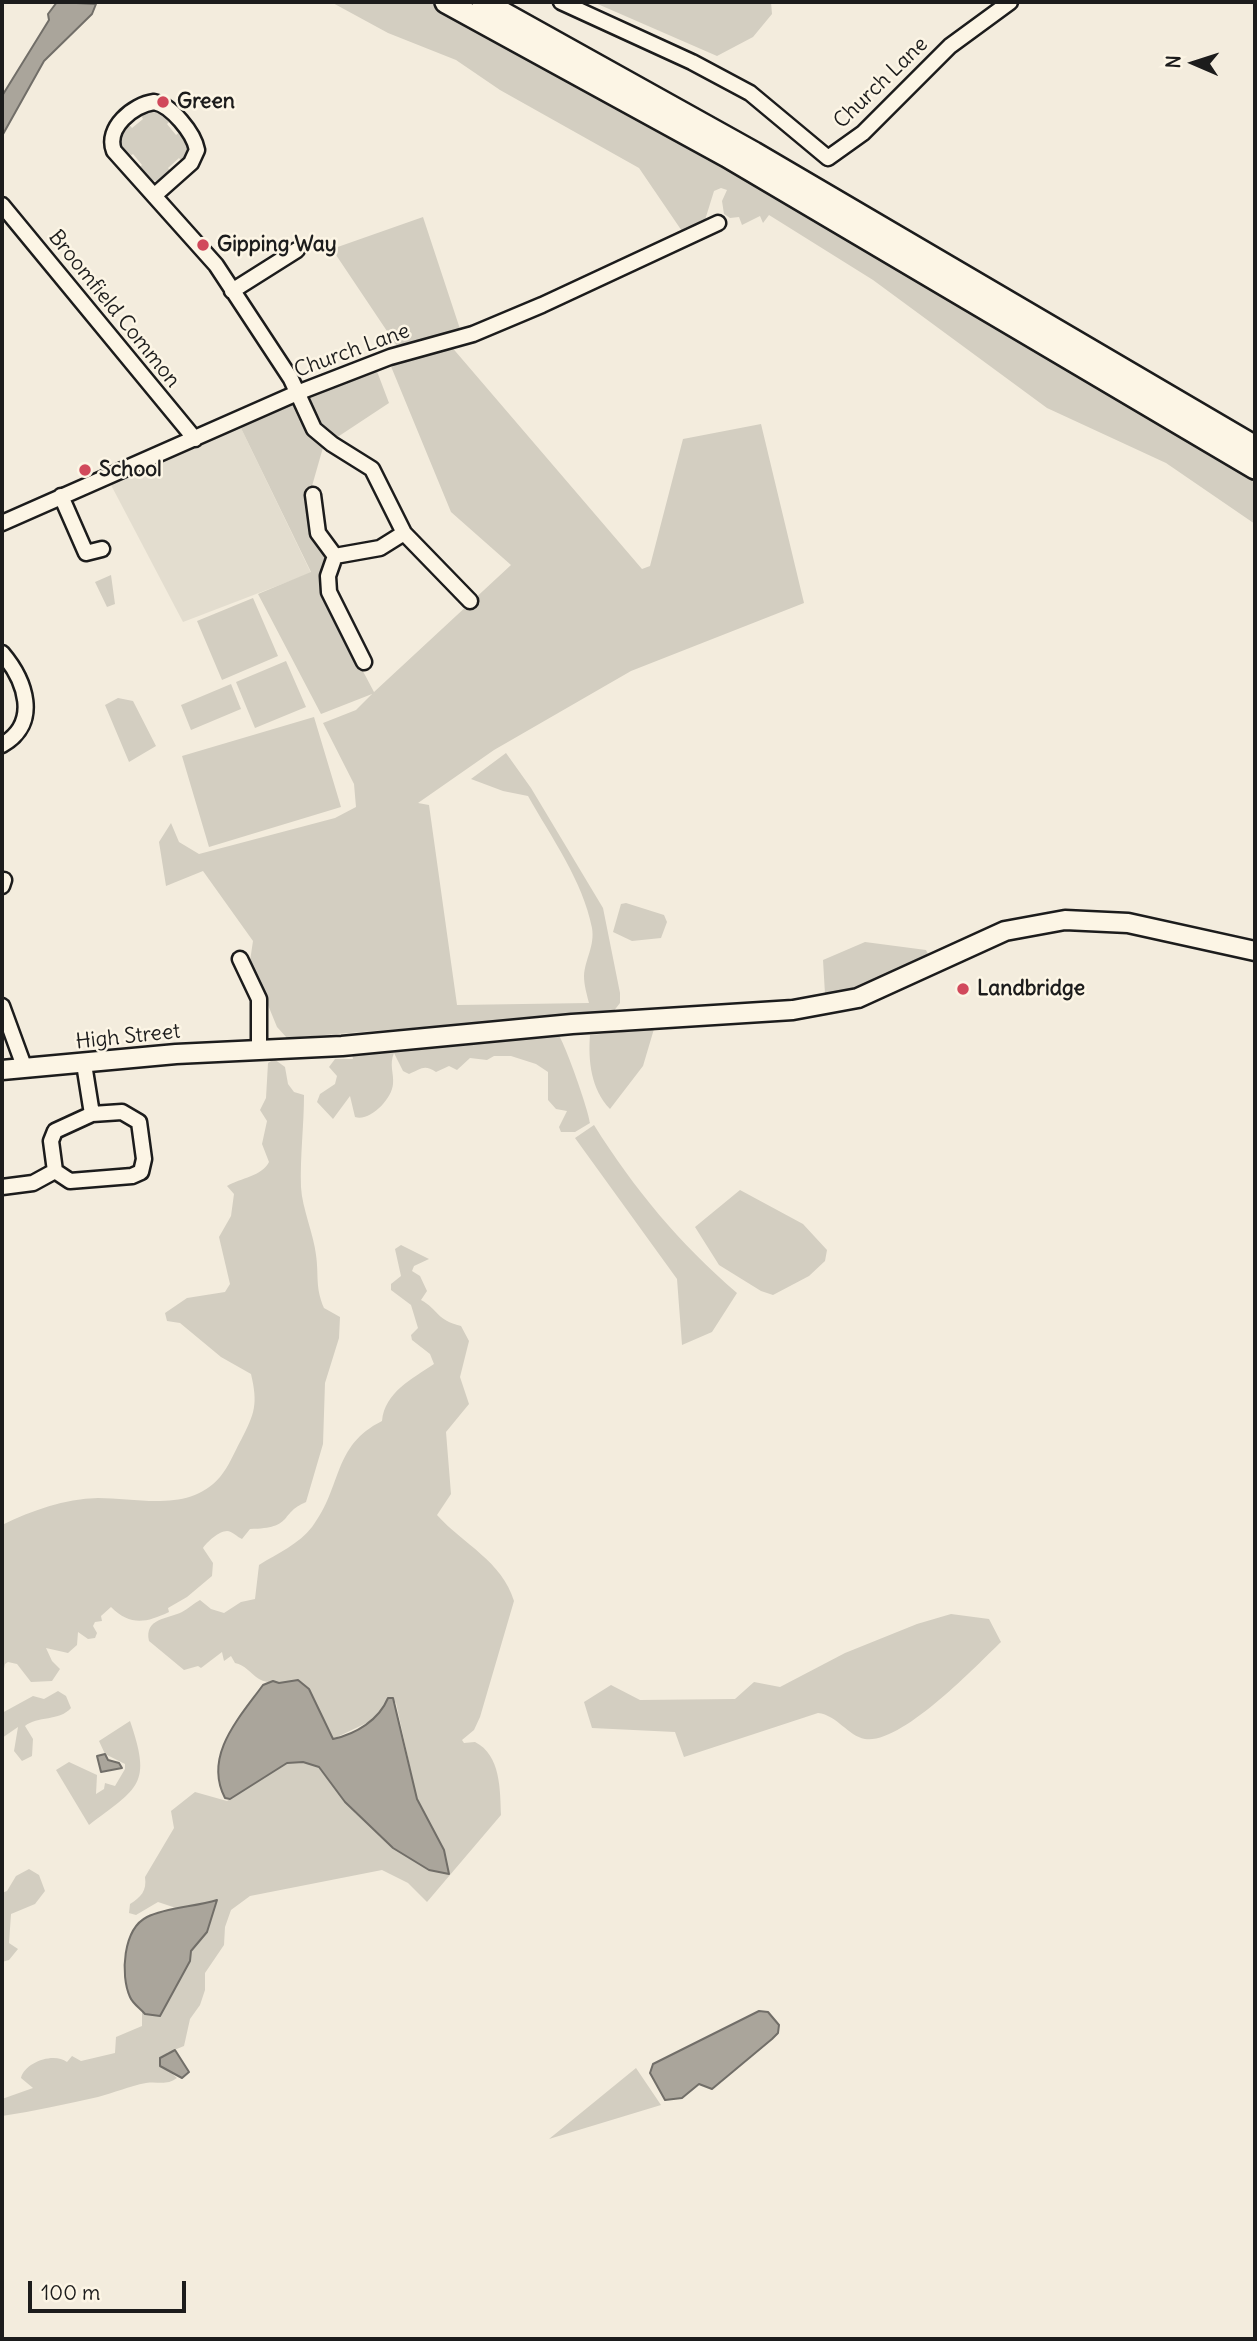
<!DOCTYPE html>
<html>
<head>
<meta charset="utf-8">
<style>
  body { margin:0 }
  #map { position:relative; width:1257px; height:2341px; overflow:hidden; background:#f3ecdd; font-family:Delius,sans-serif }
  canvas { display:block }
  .frame { position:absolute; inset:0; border:4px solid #1c1c1c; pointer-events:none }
  .north { position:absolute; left:1159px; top:28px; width:70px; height:70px; -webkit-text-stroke:5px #fcf5e5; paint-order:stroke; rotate:273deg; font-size:19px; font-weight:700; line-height:28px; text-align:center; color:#1c1c1c }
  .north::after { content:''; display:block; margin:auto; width:24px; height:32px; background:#1c1c1c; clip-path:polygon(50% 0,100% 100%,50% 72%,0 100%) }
  .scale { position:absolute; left:28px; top:2281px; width:158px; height:32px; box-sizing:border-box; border:4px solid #1c1c1c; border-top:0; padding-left:9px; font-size:21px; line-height:24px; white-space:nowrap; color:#1c1c1c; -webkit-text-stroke:5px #fcf5e5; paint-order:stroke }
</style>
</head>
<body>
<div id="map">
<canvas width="1257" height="2341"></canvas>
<div class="frame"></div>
<div class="north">N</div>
<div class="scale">100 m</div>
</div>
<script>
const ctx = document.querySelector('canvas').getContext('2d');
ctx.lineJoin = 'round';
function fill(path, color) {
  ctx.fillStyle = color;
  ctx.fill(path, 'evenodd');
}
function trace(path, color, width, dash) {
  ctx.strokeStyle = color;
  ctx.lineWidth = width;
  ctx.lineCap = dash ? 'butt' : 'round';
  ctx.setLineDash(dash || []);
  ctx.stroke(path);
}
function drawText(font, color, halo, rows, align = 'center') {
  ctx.font = font + ' Delius,sans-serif';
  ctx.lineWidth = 5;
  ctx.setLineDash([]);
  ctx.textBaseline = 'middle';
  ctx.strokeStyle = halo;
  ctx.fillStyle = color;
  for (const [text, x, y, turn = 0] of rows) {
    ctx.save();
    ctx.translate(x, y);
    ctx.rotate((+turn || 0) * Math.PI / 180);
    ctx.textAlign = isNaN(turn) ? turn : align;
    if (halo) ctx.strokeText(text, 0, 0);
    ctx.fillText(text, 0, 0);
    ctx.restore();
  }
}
const built = new Path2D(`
  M239,424L311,573L183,622L111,485Z`);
const green = new Path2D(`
  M331,2H431L674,134L1255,476V524L1166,463L1047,408L873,280L769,215L763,223L760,216L742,225L739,217L730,218L724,214L722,201L727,190L721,188L714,191L701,233L686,237L639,168L500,90L456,60L388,33Z
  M593,2H771L772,14L753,37L717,56Z
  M150,106L172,119L167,124L176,135L182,130L193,147L184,164L179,158L168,168L173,174C157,184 151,183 136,170L142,165L133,154L126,159L119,151L116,136L127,122L132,128L143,119L139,113Z
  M423,217L461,332L399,349L332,249Z
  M450,345L642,569L650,566L683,439L761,424L804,603L631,671L494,750L418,803L429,805L457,1005L589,1003C587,995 584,985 584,976C585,959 595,946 592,928C583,881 551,837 528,796L503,791L471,779L506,753L531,788L603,908L620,993V1003L613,1012L287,1038L277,1027L250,961L253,941L203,871L166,886L159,842L171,823L179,842L199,854L335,818L356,807L354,784L323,723L356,710L372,694L321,714L258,594L311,572L239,424L293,402L324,444L310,493L327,557L330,609L374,692L511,565L451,512L390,364Z
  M375,366L389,403L336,438L315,416L308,395Z
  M111,575L115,604L107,607L95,582Z
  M253,598L278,656L222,680L197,621Z
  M286,661L306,707L255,728L236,682Z
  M231,684L241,709L191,730L181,705Z
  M118,698L133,701L156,746L129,762L105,705Z
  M314,717L341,807L209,847L182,756Z
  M626,903L664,915L667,922L661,938L632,941L613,932L621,904Z
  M865,942L926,950L930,958L872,985L825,994L823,960Z
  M654,1029L643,1066L610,1109C591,1089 588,1061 590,1035Z
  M556,1031C563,1037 589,1111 590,1123L575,1132H561L559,1127L567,1111L556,1109L548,1100V1072L536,1064L511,1056H494L487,1060L470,1058L457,1070L449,1066L436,1072C424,1064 421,1069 409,1074L403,1071L394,1053C389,1065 394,1073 393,1084C392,1099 370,1122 355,1117L350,1096L333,1119L317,1102L320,1094L335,1084L337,1076L329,1067L335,1059H353L352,1054L347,1051Z
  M274,1059L285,1067L288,1084L294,1092L304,1095C304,1125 300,1156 301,1187C302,1208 314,1235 316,1255C319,1276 315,1287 324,1308L340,1317L339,1338L325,1383L323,1444L306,1502C278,1514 295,1528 250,1529L242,1539C237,1537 232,1531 227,1531C219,1531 207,1542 203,1548L213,1563L212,1576L187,1597L168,1608L169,1612C146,1623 130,1626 111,1607L101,1616L102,1621L95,1622L93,1626L97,1633L95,1638L88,1639L78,1632L77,1645L68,1653L46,1648L52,1661L60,1669L52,1681L31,1682L17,1664L8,1662L5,1664L2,1678V1525C33,1510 64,1499 98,1498C138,1498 189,1513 220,1477C229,1466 234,1453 241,1440C255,1413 258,1404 251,1374L221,1357L180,1323L167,1321L165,1313L187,1298L225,1292L230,1284L219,1237L231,1216L234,1194L227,1186C241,1178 262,1176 269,1162L262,1144L267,1121L260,1110L266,1098L268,1063Z
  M594,1125C634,1189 680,1244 737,1293L712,1332L682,1345L677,1279L575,1138Z
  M740,1190L803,1224L827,1250L825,1261L809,1276L773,1295L761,1291L719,1265L695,1227Z
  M401,1245L429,1259L414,1266L412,1271L420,1276L427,1291L421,1300C439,1310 436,1320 461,1326L469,1341L460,1377L469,1404L446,1432L451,1494L437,1515C463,1544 502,1561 514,1601L480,1717L474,1730L462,1740L464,1743L475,1742C501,1755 500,1790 501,1815L427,1902L408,1883L382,1870L250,1896L231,1910L225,1927L224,1945L205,1973V1990L200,2005L190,2019L184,2046L167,2053L170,2072L177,2078C166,2086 158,2081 146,2083C129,2086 114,2093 98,2097C66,2104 35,2111 2,2116V2099L33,2088L21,2078C25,2062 54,2052 67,2062L72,2056L81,2061L115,2053L116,2037L142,2026V2010L148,2015L155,2013L176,1988L191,1952L207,1932L217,1901L179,1909L158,1902L136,1915L129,1913L130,1904C141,1897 147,1891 145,1877L174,1828L171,1811L195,1792L227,1801L287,1763L303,1762L319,1767L345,1802L429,1870L448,1874L417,1799L396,1703L388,1698L379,1717L333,1739L309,1689L298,1680C287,1682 269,1685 259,1679C250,1673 245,1665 235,1663L231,1656L224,1661L222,1652L201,1668L198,1666L184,1670L149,1641C144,1618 168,1619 182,1612C188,1609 194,1603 200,1600L211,1609L224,1613L241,1602L255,1599L259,1565C278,1553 299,1544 312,1527C343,1486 332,1446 382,1421C385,1392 412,1379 434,1364L430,1354L412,1340L411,1335L418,1328L411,1305L391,1290V1284L401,1276L395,1249Z
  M951,1614L989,1619L1001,1642C976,1666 901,1745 865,1739C848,1736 837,1715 818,1713L684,1757L675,1732L592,1728L584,1702L611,1685L640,1700L735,1699L754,1682L780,1687L845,1653L917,1624Z
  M58,1691L66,1696L71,1708C60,1721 37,1716 25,1726L33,1739L32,1756L22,1761L14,1751L18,1727L2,1738V1713L33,1696L44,1699Z
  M130,1721C152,1785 139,1787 89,1825L56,1770L69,1762L97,1775L96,1794L104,1789L105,1783L115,1786L125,1769V1764L105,1754L99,1741Z
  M29,1869L39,1875L45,1891L35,1904L11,1914L9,1943L18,1949L9,1960L2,1962V1893L7,1891L16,1876Z
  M636,2068L661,2105L549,2139Z`);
const water = new Path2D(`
  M57,2L96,4L92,14L44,61L2,136V96L49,20L48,14Z
  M298,1680L309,1689L333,1739C356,1734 379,1720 388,1698H393L417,1799L444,1850L449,1874L429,1870L393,1848L345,1802L319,1767L303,1762L287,1763L230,1799L225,1798C203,1756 239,1718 263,1685L273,1681L279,1683Z
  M105,1754L108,1760L119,1763L122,1768L101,1772L97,1756Z
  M217,1900L207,1932L191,1951L190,1961L160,2016L145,2014C140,2008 133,2004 130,1997C120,1975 123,1929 147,1917C167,1907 195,1907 217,1900Z
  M759,2011L768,2012L779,2025L778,2033L772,2039L712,2089L699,2084L682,2098L665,2100L650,2073L653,2064Z
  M175,2050L189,2072L182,2078L160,2066V2058Z`);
const minor = new Path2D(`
  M561,2L692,62L750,93L828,158L863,133L950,46L1010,2
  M155,195L191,163L197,150C194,133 171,105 154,102C133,105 105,128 114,151L216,265L291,379L314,429L332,444L372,469L404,533L470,601
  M2,205L195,439
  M232,291L297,250
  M313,495L318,533L335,556L380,548L404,533
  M61,496L86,553L102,549
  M2,523L297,393L390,357L473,334L542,305L718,223
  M335,556L328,576L329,592L364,662
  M2,653C25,680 41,723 2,745
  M2,886L4,880
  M240,959L259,999V1051
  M2,1006L25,1069
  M55,1171L70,1181L132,1176L141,1172L144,1159L139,1122L122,1112L92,1114
  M2,1187L33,1183L55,1171L51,1141L55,1131L92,1114L84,1064`);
const major = new Path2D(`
  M2,1070L176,1054L342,1046L572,1024L793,1010L858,998L1005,931L1065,920L1128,923L1255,951`);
const highway = new Path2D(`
  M446,2L727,156L1255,468
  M483,2L754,153L1255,447`);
const markers = [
  [163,102,7,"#d1495b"],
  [203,245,7,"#d1495b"],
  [85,470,7,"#d1495b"],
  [963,989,7,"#d1495b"]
];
const streetNames = [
  ["Church Lane",881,83,-44],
  ["Broomfield Common",114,309,51],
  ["Church Lane",352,351,-20],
  ["High Street",128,1037,-6]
];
const poiNames = [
  ["Green",177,102],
  ["Gipping Way",217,245],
  ["School",99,470],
  ["Landbridge",977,989]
];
fill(built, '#e3ddcf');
fill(green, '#d3cec1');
fill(water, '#aaa59b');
trace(water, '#716e68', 2);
trace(minor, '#1c1c1c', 19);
trace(major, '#1c1c1c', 23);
trace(highway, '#1c1c1c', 26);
trace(minor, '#fcf5e5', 14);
trace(major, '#fcf5e5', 18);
trace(highway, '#fcf5e5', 21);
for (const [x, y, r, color] of markers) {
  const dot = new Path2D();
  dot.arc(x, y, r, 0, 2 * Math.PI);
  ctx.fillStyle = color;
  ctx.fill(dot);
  trace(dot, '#fcf5e5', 2.5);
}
drawText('21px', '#1c1c1c', '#fcf5e5', streetNames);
drawText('bold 21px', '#1c1c1c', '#fcf5e5', poiNames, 'left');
</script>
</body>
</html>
